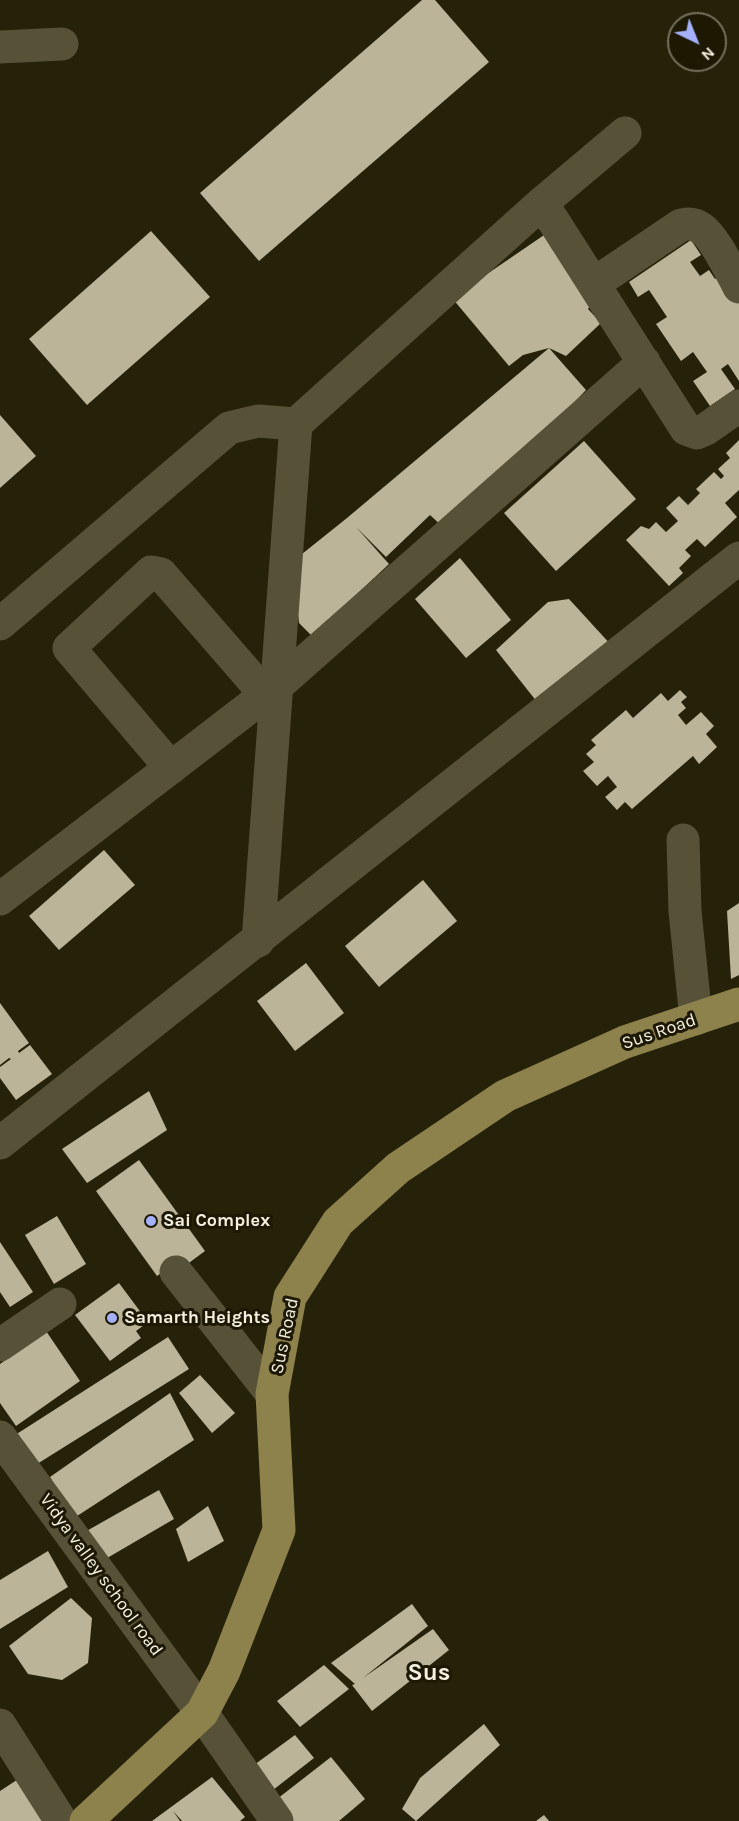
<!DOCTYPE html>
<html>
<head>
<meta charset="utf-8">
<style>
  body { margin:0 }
  #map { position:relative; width:739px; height:1821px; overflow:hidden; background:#262109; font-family:Karla,sans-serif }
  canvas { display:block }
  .north { position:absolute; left:667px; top:12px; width:60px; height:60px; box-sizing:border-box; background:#1d1802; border:2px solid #736f5c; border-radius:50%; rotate:137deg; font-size:16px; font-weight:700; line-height:24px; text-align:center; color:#f4f1e3 }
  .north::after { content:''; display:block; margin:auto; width:21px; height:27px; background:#a5b1fc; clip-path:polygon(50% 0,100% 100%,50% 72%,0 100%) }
</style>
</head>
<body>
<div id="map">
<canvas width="739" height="1821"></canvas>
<div class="north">N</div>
</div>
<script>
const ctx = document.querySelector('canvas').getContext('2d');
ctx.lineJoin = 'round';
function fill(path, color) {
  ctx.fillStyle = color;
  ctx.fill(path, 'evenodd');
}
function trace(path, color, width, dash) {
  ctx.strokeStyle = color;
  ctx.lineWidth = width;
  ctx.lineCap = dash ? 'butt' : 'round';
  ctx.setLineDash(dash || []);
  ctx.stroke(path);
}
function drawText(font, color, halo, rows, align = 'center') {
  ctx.font = font + ' Karla,sans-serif';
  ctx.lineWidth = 6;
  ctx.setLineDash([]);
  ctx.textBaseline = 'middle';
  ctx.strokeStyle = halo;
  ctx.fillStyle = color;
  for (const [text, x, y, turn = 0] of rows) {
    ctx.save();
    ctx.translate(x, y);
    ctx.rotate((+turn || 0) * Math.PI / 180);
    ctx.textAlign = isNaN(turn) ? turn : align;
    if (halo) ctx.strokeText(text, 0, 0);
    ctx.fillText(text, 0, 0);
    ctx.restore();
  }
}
const building = new Path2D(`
  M422,0H435L489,62L259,261L200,193Z
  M151,231L210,297L87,405L29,339Z
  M547,233L597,295L588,309L601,323L566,356L549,348L523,355L509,366L452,298Z
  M691,240L701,255L690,262L700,276L709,270L715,279L721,274L739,302V381L728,364L721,369L735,389L710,406L693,381L707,372L693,352L681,361L656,324L667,317L649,290L638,297L629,282Z
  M549,348L586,390L563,414L444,528L430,515L386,557L356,527L389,564L312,636L299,623L292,562L347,518Z
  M0,415L36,456L0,488Z
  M739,440V490L725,503L737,517L705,547L697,539L685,550L691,556L679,568L683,573L669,586L626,540L641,526L649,529L656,522L666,532L678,521L666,508L679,496L688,505L700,493L696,489L714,472L721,479L724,476L718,469L730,458L726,453Z
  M584,441L636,499L556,571L504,513Z
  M460,558L511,620L466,658L415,599Z
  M569,599L613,647L541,707L496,650L548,602Z
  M680,690L687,697L681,702L686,708L678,715L686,725L701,712L714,726L706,734L717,747L699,764L693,756L632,809L625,802L617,810L605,797L617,787L608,776L597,786L583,771L594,762L586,754L596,745L591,740L626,710L633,718L661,693L668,701Z
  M104,850L135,885L59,950L29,916Z
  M423,880L457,921L379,987L345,946Z
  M739,903V975L731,979L727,911Z
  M306,963L344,1013L295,1051L257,1001Z
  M0,1003L29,1043L18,1051L19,1053L30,1045L52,1074L16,1100L0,1078V1067L11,1059L9,1058L0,1065Z
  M149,1091L167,1130L87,1183L62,1149Z
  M139,1160L205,1251L178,1271L173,1265L157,1276L96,1191Z
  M57,1216L86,1264L54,1284L25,1235Z
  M0,1242L33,1292L10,1307L0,1292Z
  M119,1283L148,1322L136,1331L141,1338L110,1361L75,1315Z
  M46,1331L80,1381L16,1426L0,1403V1364Z
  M168,1337L189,1369L37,1464L12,1437Z
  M200,1375L235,1413L212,1433L179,1393Z
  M170,1393L194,1440L74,1518L50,1477Z
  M159,1490L174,1519L102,1561L83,1533Z
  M208,1506L224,1541L188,1562L176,1529Z
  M48,1551L68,1587L0,1629V1580Z
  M71,1598L92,1618L88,1663L62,1680L28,1674L9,1646Z
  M412,1604L428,1626L363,1678L433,1629L449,1650L372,1711L352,1685L355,1684L331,1663Z
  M324,1665L349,1689L300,1727L277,1701Z
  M484,1724L500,1745L416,1821L402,1809L420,1778Z
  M295,1735L314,1758L273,1790L254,1765Z
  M331,1757L365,1799L339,1821H293L277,1799Z
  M23,1776L43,1821H0V1791Z
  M212,1777L245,1817L240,1821H182L173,1811L180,1821H152Z
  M544,1815L549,1821H536Z`);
const minor = new Path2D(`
  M0,47L62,44
  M542,203L686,429L697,433L706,429L739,406
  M595,283L681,225C687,224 693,223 699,227C713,234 731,272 739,287
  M0,624L229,428L258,421L296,424
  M171,768L69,648L151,572L161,574L265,694
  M683,840L685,911L696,1019
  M0,899L277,686L644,362
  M258,941L296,424L542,203L625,133
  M0,1143L739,558
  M176,1272L272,1394
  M0,1345L60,1304
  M0,1437L202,1713L277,1821
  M0,1725L61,1821`);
const major = new Path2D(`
  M86,1821L202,1713L224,1671L279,1530L272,1394L290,1297L338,1222L398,1168L505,1096L625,1042L739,1004`);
const markers = [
  [151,1221,6,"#a5b1fc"],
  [112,1318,6,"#a5b1fc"]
];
const streetNames = [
  ["Sus Road",659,1032,-19],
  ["Sus Road",285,1336,-78],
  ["Vidya valley school road",101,1575,54]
];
const poiNames = [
  ["Sai Complex",163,1221],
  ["Samarth Heights",124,1318]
];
const districtNames = [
  ["Sus",429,1673]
];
fill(building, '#bbb498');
trace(minor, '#575138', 33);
trace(major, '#8d814c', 33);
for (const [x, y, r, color] of markers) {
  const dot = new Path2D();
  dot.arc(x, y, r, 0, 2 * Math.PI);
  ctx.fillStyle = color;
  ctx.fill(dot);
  trace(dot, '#1d1802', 2);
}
drawText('18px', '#f4f1e3', '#1d1802', streetNames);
drawText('bold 18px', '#f4f1e3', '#1d1802', poiNames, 'left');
drawText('bold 24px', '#f4f1e3', '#1d1802', districtNames);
</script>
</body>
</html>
